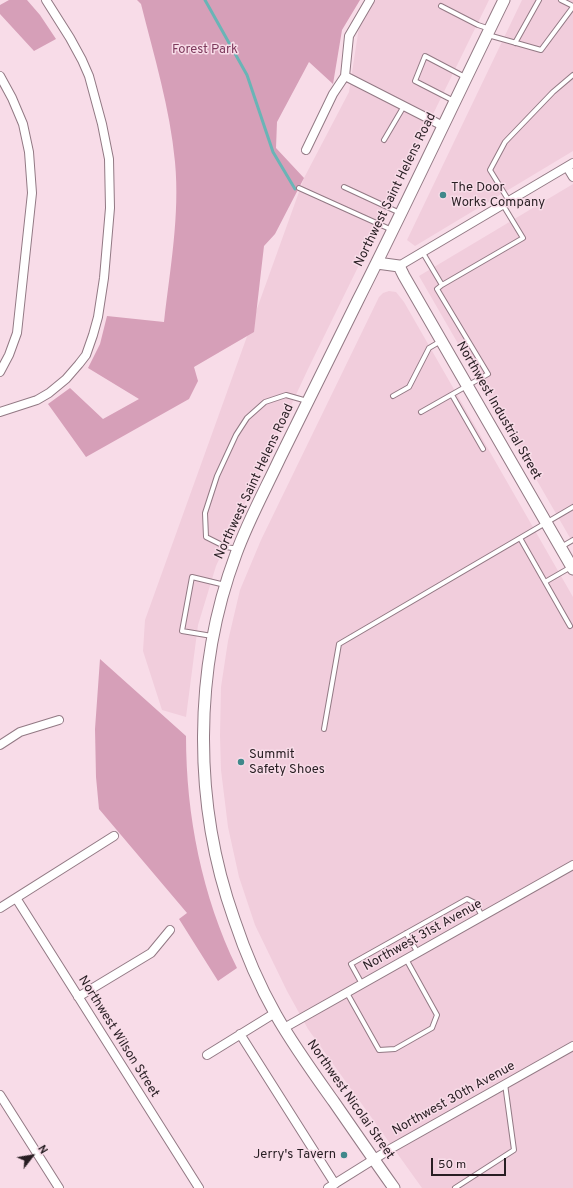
<!DOCTYPE html>
<html>
<head>
<meta charset="utf-8">
<style>
  body { margin:0 }
  #map { position:relative; width:573px; height:1188px; overflow:hidden; background:#f8dce8; font-family:Overpass,sans-serif }
  canvas { display:block }
  .north { position:absolute; left:12px; top:1136px; width:40px; height:40px; -webkit-text-stroke:3px #f8dce8; paint-order:stroke; rotate:59deg; font-size:11px; font-weight:700; line-height:16px; text-align:center; color:#281e23 }
  .north::after { content:''; display:block; margin:auto; width:14px; height:18px; background:#281e23; clip-path:polygon(50% 0,100% 100%,50% 72%,0 100%) }
  .scale { position:absolute; left:431px; top:1158px; width:75px; height:18px; box-sizing:border-box; border:2px solid #281e23; border-top:0; padding-left:5px; font-size:12px; line-height:14px; white-space:nowrap; color:#281e23; -webkit-text-stroke:3px #f8dce8; paint-order:stroke }
</style>
</head>
<body>
<div id="map">
<canvas width="573" height="1188"></canvas>
<div class="north">N</div>
<div class="scale">50 m</div>
</div>
<script>
const ctx = document.querySelector('canvas').getContext('2d');
ctx.lineJoin = 'round';
function fill(path, color) {
  ctx.fillStyle = color;
  ctx.fill(path, 'evenodd');
}
function trace(path, color, width, dash) {
  ctx.strokeStyle = color;
  ctx.lineWidth = width;
  ctx.lineCap = dash ? 'butt' : 'round';
  ctx.setLineDash(dash || []);
  ctx.stroke(path);
}
function drawText(font, color, halo, rows, align = 'center') {
  ctx.font = font + ' Overpass,sans-serif';
  ctx.lineWidth = 3;
  ctx.setLineDash([]);
  ctx.textBaseline = 'middle';
  ctx.strokeStyle = halo;
  ctx.fillStyle = color;
  for (const [text, x, y, turn = 0] of rows) {
    ctx.save();
    ctx.translate(x, y);
    ctx.rotate((+turn || 0) * Math.PI / 180);
    ctx.textAlign = isNaN(turn) ? turn : align;
    if (halo) ctx.strokeText(text, 0, 0);
    ctx.fillText(text, 0, 0);
    ctx.restore();
  }
}
const built = new Path2D(`
  M369,0H489L308,369L216,566L198,625L186,717L162,710L143,651L145,620L304,178L349,92L361,14Z
  M522,0H573V151L415,246L407,240Z
  M573,184V543L419,276Z
  M389,291L396,292L404,302L573,597V1188H422L308,1029L287,991L255,925L239,877L228,827L221,770L220,736L221,687L228,641L240,590L261,540L379,297L383,293Z`);
const green = new Path2D(`
  M9,0H27L40,15L56,39L34,51L0,14V5Z
  M137,0H360L342,30L333,84L309,62L277,122L276,148L304,178L275,234L264,246L254,332L194,367L198,381L189,399L86,457L48,404L70,388L103,419L139,399L88,368L100,344L107,316L164,322C170,269 180,215 175,162C170,108 154,56 141,4Z
  M100,659L186,736C186,816 202,896 237,968L218,981L179,919L187,913L99,809L96,777L95,729Z`);
const stream = new Path2D(`
  M205,0L247,75L273,152L295,189`);
const lane = new Path2D(`
  M561,0L573,6
  M441,6L478,25L490,29
  M488,35L541,50L573,7
  M515,43L539,0
  M454,101L415,81L425,56L465,77
  M384,140L404,106
  M344,187L400,213
  M299,188L392,230
  M509,201L490,170L505,142L553,92L573,75
  M423,253L442,285L523,238L503,205
  M452,395L483,449
  M393,396L409,387L429,348L441,341
  M421,412L488,374L437,289L442,285
  M520,538L570,626
  M561,547L573,540
  M238,549L226,547L206,537L205,513L217,476L236,435L247,418L265,402L286,395L307,401
  M545,582L571,567
  M212,636L182,631L192,577L225,585
  M324,729L339,644L573,507
  M406,933L418,953
  M362,984L351,964L467,899L475,903L482,916
  M347,993L379,1050L395,1049L432,1028L437,1015L406,959
  M455,1188L514,1150L505,1084`);
const street = new Path2D(`
  M0,76L12,98L23,124L29,152L32,193L17,333L9,355L0,372
  M345,76L443,126
  M306,150L333,94L345,76L349,36L370,0
  M567,167L573,177
  M399,266L573,163
  M0,412L37,400L49,393L66,379L79,364L86,355L93,335L98,317L104,278L110,208L109,159L102,124L89,76L82,60L70,38L46,0
  M0,745L20,732L59,720
  M16,898L199,1188
  M0,908L114,836
  M78,997L151,953L170,930
  M284,1028L573,865
  M240,1034L335,1184
  M207,1055L275,1013
  M0,1095L59,1188
  M328,1188L392,1148L573,1046`);
const secondary = new Path2D(`
  M377,263L399,266L404,276L573,569
  M394,1188C374,1160 354,1131 334,1102C314,1074 293,1045 276,1015C259,985 245,952 234,919C193,804 193,669 236,554C248,521 265,490 280,458C306,406 332,353 358,300C408,201 455,100 504,0`);
const markers = [
  [443,195,4,"#40888b"],
  [241,762,4,"#40888b"],
  [344,1155,4,"#40888b"]
];
const parkNames = [
  ["Forest Park",205,50]
];
const poiNames = [
  ["The Door",451,188],
  ["Works Company",451,203],
  ["Summit",249,755],
  ["Safety Shoes",249,770],
  ["Jerry's Tavern",336,1155,"right"]
];
const streetNames = [
  ["Northwest Saint Helens Road",396,190,-64],
  ["Northwest Industrial Street",498,411,60],
  ["Northwest Saint Helens Road",255,482,-65],
  ["Northwest 31st Avenue",423,936,-29],
  ["Northwest Wilson Street",118,1037,58],
  ["Northwest 30th Avenue",454,1099,-29],
  ["Northwest Nicolai Street",350,1100,55]
];
fill(built, '#f1cddc');
fill(green, '#d69fb8');
trace(stream, '#6ab4b6', 3);
trace(lane, '#927984', 6);
trace(street, '#927984', 10);
trace(secondary, '#927984', 13);
trace(lane, '#fff', 4);
trace(street, '#fff', 8);
trace(secondary, '#fff', 11);
for (const [x, y, r, color] of markers) {
  const dot = new Path2D();
  dot.arc(x, y, r, 0, 2 * Math.PI);
  ctx.fillStyle = color;
  ctx.fill(dot);
  trace(dot, '#f8dce8', 1.5);
}
drawText('13px', '#7e3a5d', '#f8dce8', parkNames);
drawText('13px', '#281e23', '#f8dce8', poiNames, 'left');
drawText('13px', '#281e23', '#f8dce8', streetNames);
</script>
</body>
</html>
